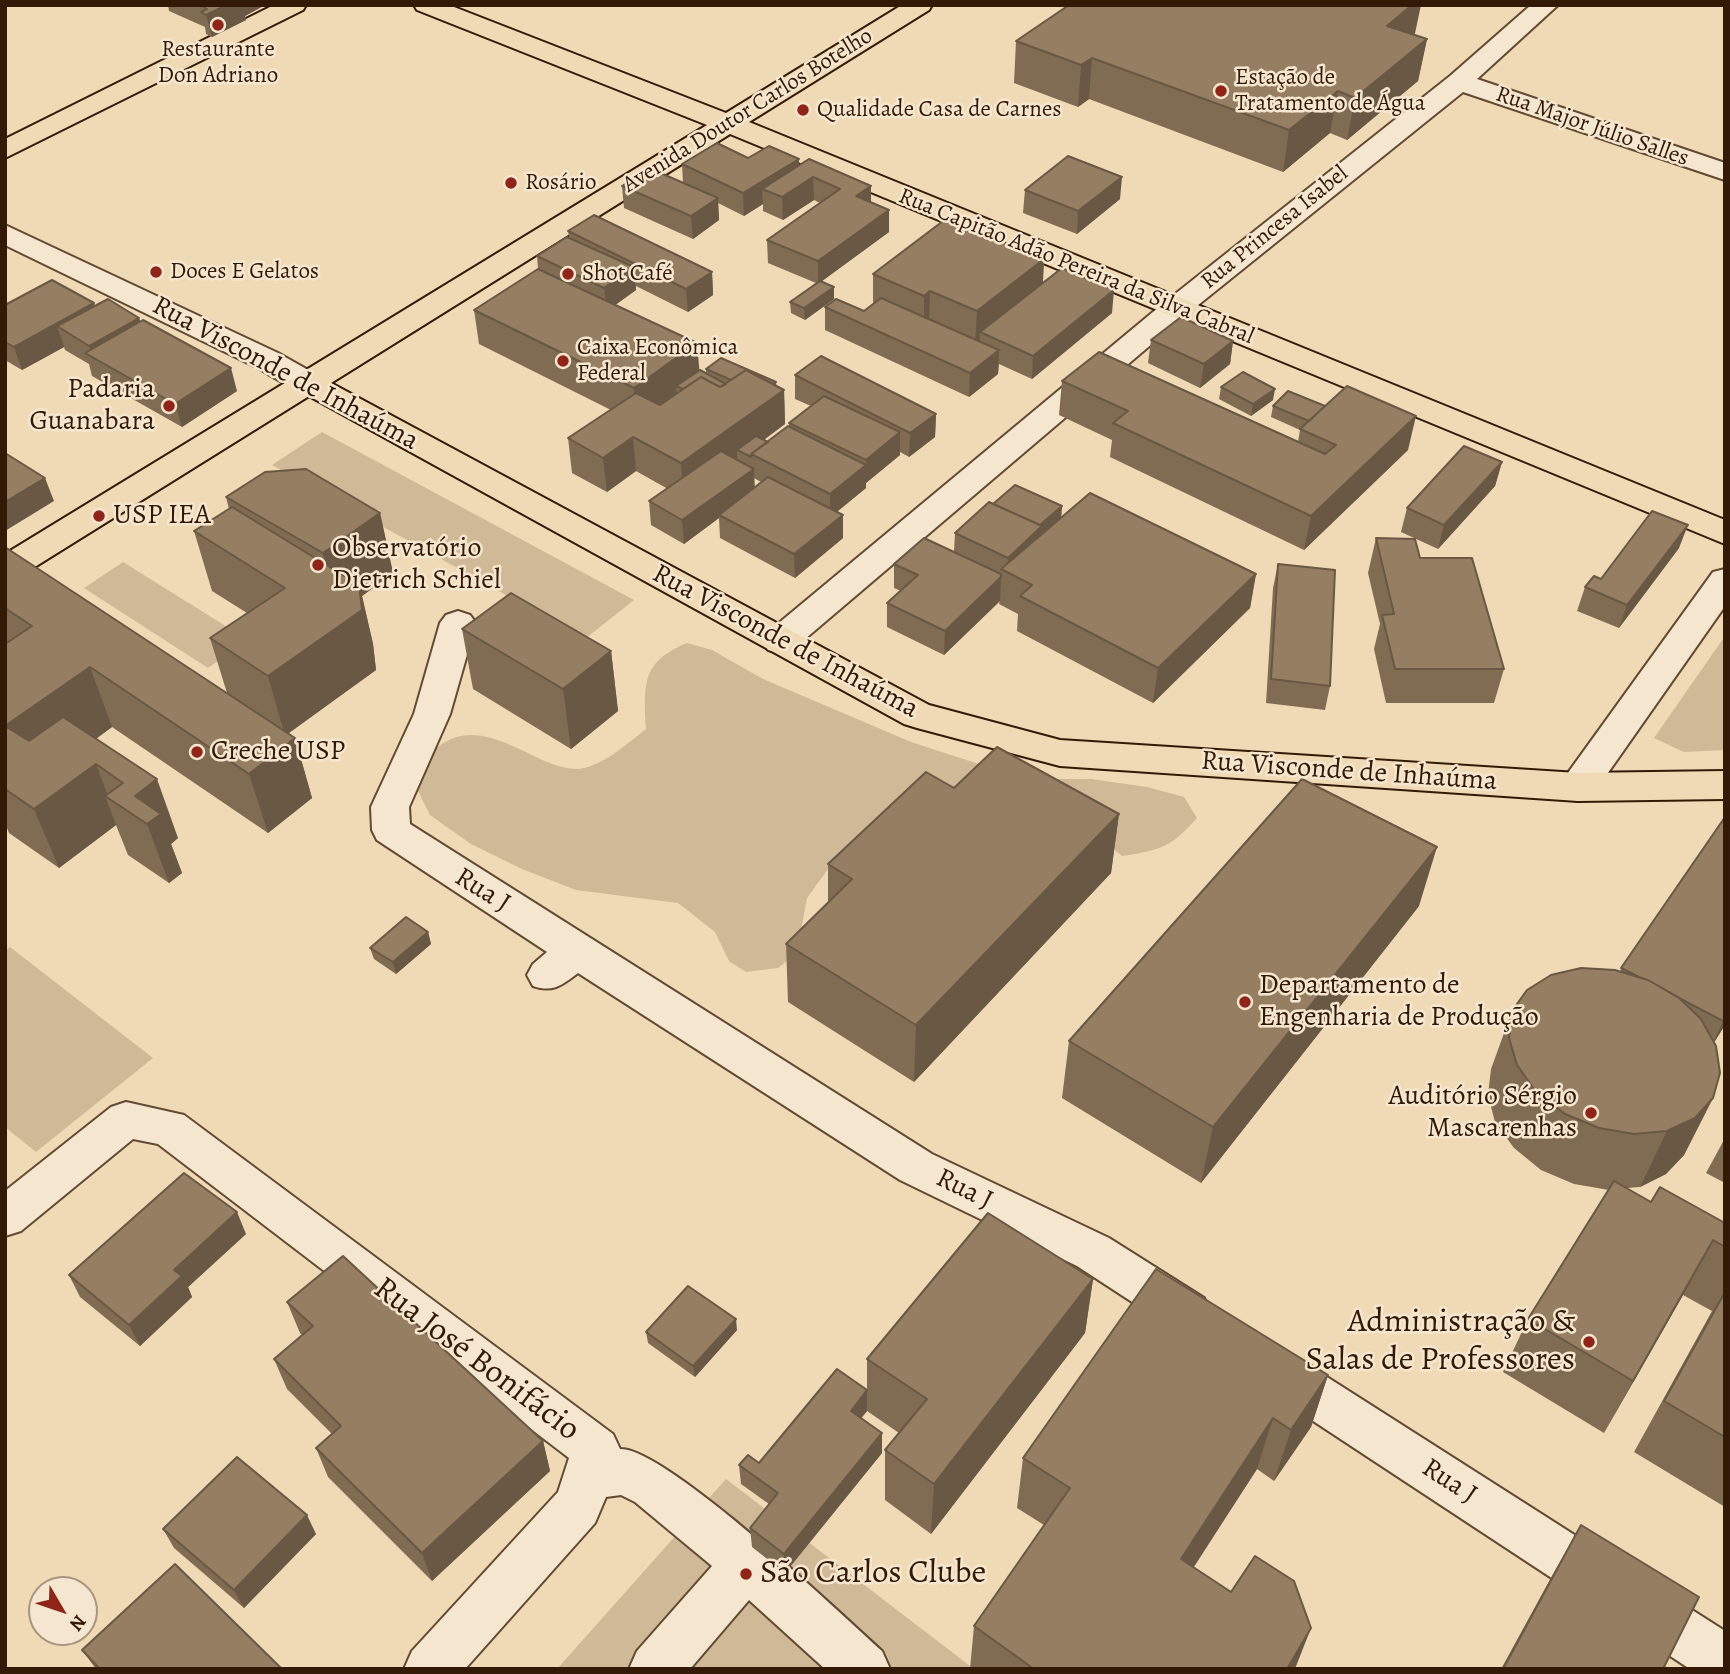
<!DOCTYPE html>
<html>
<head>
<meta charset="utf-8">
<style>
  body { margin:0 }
  #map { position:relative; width:1730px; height:1674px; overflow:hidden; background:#efdab5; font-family:Alegreya,serif }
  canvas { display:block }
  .frame { position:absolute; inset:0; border:7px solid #331a06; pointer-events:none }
  .north { position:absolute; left:28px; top:1576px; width:70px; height:70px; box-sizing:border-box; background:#f5e7cf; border:2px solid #a7957f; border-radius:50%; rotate:129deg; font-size:19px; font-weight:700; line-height:28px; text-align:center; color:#331a06 }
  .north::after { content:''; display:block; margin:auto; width:24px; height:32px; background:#8f2418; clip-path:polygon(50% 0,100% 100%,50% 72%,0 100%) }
</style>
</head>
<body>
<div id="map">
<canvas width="1730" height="1674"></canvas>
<div class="frame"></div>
<div class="north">N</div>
</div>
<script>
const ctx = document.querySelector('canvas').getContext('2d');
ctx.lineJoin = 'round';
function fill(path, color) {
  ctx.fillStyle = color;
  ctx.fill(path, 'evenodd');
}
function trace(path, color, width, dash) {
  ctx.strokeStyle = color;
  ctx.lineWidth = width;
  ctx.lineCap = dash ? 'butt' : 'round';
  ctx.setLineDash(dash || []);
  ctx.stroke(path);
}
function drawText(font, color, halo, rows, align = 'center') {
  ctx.font = font + ' Alegreya,serif';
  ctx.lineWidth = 5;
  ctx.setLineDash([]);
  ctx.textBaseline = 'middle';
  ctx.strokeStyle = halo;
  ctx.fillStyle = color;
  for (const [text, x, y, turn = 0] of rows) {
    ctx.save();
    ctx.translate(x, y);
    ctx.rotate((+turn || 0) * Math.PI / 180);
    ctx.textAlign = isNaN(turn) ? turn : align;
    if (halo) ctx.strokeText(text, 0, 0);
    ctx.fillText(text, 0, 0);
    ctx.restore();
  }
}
const green = new Path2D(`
  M322,432L634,600L585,639L272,465Z
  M123,562L248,640L208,668L84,588Z
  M1725,636V750L1684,752L1654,738Z
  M687,643L712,650L763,679L911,742L988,767L1044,779H1091L1147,787L1184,797L1197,818C1170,848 1161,850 1122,856L1111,847L836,858L807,898L797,953L778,968L746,972L729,961L715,932L678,903L576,890L522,869L471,844L430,815L412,779C440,734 465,724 515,747C535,756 554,768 576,769C600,769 629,742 646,729C644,684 641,662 687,643Z
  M10,947L153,1058L36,1152L5,1127V951Z
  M726,1479L974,1669H557Z`);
const minor = new Path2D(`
  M1531,5H1558L1477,79L1725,163V180L1463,92L1187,314L792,650L780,653L768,650L762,641L768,632L1165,302L1450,76Z
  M5,225L278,353L317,375L322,382L317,389C295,394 275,377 256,367L5,245Z
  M1725,569V606L1591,797L1578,801L1565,797L1559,787L1565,777L1713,572Z
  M458,611L470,615L476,623L450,714L409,807L410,824L932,1154L1109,1238L1204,1298L1211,1313L1204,1328L1188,1334L1172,1328L1077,1266L900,1180L578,973C562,985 553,993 533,986L527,975L533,964L547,952L377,840L372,830L371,807L414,714L440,623L446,615Z
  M126,1102L184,1115L613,1434L620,1449C665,1447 841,1614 882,1651L890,1669H825L749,1600L690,1669H629L637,1651L712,1566L635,1502L621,1495L606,1497L595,1523L465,1669H404L412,1651L558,1492L569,1458L158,1144L133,1139L21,1231L5,1236V1191L111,1107Z
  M1277,1349L1294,1356L1725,1631V1669H1690L1260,1386L1253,1371L1260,1356Z`);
const major = new Path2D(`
  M274,5H306L303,10L5,158V139Z
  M414,5H449L726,113L902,5H932L929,10L749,122L1725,520V544L730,134L331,383L929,705L1060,740L1578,773L1725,771V799L1578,801L1060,766L917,728L904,724L309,396L17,578L5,581V554L707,125L417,10Z`);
const wall = new Path2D(`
  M168,5H265L245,16L246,20L212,37L206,34L205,27L169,11Z
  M1415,35L1427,39L1418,81L1347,140L1330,133L1283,172L1089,99L1078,107L1014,83L1016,41Z
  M748,158L799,159V165L871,186V202L889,232L822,281L834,287V299L805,320L791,313L790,302L816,283L768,263L767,240L820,203L814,200L783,220L763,211V204L744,216L718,203L719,220L693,239L624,208L622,186L683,183L682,164Z
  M1025,190L1120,199L1077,234L1023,213Z
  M568,231L712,272L713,295L688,312L636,286V290L615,305L699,371L706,374V369L777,386L784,390L785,424L764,440L768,442L789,427V423L811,406L795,399V375L936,414L935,437L909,457L900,452V455L866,483V488L837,512L843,515V538L795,578L720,538L719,518L684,544L651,525L649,501L668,489L636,471L607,492L572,473L568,438L611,410L479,344L474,310L538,269L537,256L569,237ZM754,478L761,482L754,487Z
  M1044,259L1043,283L1112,313L1032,379L999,364L998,374L969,397L825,330V307L864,311L873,304V274Z
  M5,305L95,306L139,318L140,322L237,391L182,427L92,376L89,364L65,350L64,347L22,370L5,360Z
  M1151,340L1233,341L1230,364L1200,388L1148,363Z
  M1062,381L1298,442L1300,430L1271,417L1273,406L1408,450L1304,550L1110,457L1112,440L1059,415Z
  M1221,387L1273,400L1251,416L1219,399Z
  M1502,462L1495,486L1438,549L1401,532L1407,508Z
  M226,497L380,513L393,573L362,596L373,644L376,670L288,733L295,738L312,798L268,833L112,727L96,739L178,838L171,844L182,873L169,883L128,855L116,825L59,868L9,833L5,823V547L227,693L210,638L247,613L212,591L194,531L229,509Z
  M993,504L1062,506L1061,518L1256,574L1250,608L1153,703L1017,631L1018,614L999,604L1000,601L944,655L887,627V603L901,591L894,588V564L954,551L955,533Z
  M1376,538L1420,558L1504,669L1494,703H1386L1374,649L1380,624L1368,573Z
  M1679,548L1619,628L1577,611L1585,587L1601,579Z
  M1278,564L1330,686L1325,710L1266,703L1273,588Z
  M462,629L611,651L618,711L571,749L473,689Z
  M954,788L1119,814L1111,873L914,1082L788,1002L786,944L828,902V864Z
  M1725,817V1025L1714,1042L1713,1098L1684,1155L1666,1174L1640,1187L1627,1188L1725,1247V1507L1634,1452L1712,1311L1683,1295L1604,1433L1503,1372L1528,1319L1609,1190L1574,1184L1541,1170L1514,1148L1495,1122L1488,1095L1491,1069L1512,1011L1620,971Z
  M1419,906L1201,1183L1062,1098L1069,1041Z
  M428,932L431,944L396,974L374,959L370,948Z
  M1725,1138V1183L1706,1173Z
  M246,1234L188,1287L192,1297L140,1346L80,1297L69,1275Z
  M1093,1279L1085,1333L931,1534L885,1500V1450L899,1433L867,1411L861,1418L882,1453L785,1573L752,1547L750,1528L769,1504L741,1484L739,1465L759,1463L867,1390V1359Z
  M287,1302L543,1441L550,1471L432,1581L328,1477L316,1448L332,1434L287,1389L274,1359L302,1335L300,1333Z
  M737,1330L695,1377L648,1343L646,1332Z
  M1328,1375L1311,1427L1274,1481L1257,1469L1194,1567L1295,1669H970L974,1626L1044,1525L1017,1508L1023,1458Z
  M1581,1525L1663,1669H1501L1553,1574Z
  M163,1529L316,1534L244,1608L174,1548Z
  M82,1650L282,1669H96Z`);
const shadedWall = new Path2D(`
  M227,5H265L245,16L246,20L212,37L206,15Z
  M1412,5H1421L1414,38L1387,26Z
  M1427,39L1418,81L1347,140L1355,98Z
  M1092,58L1089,99L1078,107L1081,65Z
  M1338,91L1330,133L1283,172L1289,130Z
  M799,159V182L762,189L763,204L744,216L743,193Z
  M813,177L814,200L783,220L782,197Z
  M1122,177L1120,199L1077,234L1078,211Z
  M871,186V209L856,196Z
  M718,198L719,220L693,239L691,216Z
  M889,210V232L818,284V261Z
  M1044,259L1042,292L980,332V342L975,345L977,311Z
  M634,267L636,290L607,311L604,288Z
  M712,272L713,295L688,312L686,289Z
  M834,287V299L805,320L804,308Z
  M1114,290L1112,313L1032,379L1033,356Z
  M930,291L929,325L924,330V296Z
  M94,303L101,326H57L64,347L22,370L14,347Z
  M139,318L146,341L93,357L89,346Z
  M1233,341L1230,364L1200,388L1204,364Z
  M697,343L700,377L676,386L677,394L637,423L634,388Z
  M999,350L998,374L969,397L970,373Z
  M231,368L237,391L182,427L175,404Z
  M776,382L777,394L784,390L785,424L744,454L737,450V458L683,497L681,463Z
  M1275,389L1273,400L1251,416L1253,404Z
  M936,414L935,437L909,457L910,433Z
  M1416,416L1408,450L1304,550L1311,516Z
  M900,432V455L866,483V488L830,517V494L866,465V460Z
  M633,437L636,471L607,492L603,458Z
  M1502,462L1495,486L1438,549L1444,525Z
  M754,469L755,493L719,515V518L684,544L682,520Z
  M45,478L54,501L5,531V502Z
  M1062,506L1061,518L1007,572L1008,558L1035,531Z
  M380,513L393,573L362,596L373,644L376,670L285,736L268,676L337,613L323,553Z
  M843,515V538L795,578L794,554Z
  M1688,525L1679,548L1619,628L1627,605Z
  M1256,574L1250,608L1153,703L1158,668Z
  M1001,577L1000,601L944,655L945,631Z
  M611,651L618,711L571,749L563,689Z
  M90,667L112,727L31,785L5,726Z
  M295,738L312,798L268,833L249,774Z
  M96,764L109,799L105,796L116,825L59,868L34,809Z
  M157,779L178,838L171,844L182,873L169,883L147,824L135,796Z
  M1119,814L1111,873L914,1082L916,1025Z
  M1437,847L1419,906L1201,1183L1213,1127Z
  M428,932L431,944L396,974L393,962Z
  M1725,1018V1025L1707,1054Z
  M1713,1098L1684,1155L1666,1174L1640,1187L1667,1131Z
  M237,1212L246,1234L188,1287L192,1297L140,1346L129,1325L174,1270Z
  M1713,1240L1683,1295L1604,1433L1633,1381Z
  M1093,1279L1085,1333L931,1534L934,1484Z
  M736,1319L737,1330L695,1377L693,1366Z
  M1328,1375L1311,1427L1274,1481L1291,1430Z
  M867,1390V1411L851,1431V1411Z
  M1273,1418L1257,1469L1168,1606L1181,1559Z
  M882,1433V1453L785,1573L784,1554Z
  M543,1441L550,1471L432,1581L422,1553Z
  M307,1515L316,1534L244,1608L234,1590Z
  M1311,1628L1295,1669H1287Z`);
const building = new Path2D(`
  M200,5H227L206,15L201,12L207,9Z
  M1069,5H1412L1387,26L1427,39L1355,98L1338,91L1289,130L1092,58L1081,65L1016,41Z
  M717,143L748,158L769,146L799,159L743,193L682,164Z
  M1068,156L1122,177L1078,211L1025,190Z
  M809,159L871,186L856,196L889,210L818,261L767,240L840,189L813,177L782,197L762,189Z
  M649,168L718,198L691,216L622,186Z
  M594,215L712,272L686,289L568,231Z
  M947,218L1044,259L977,311L930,291L924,296L873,274Z
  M567,237L634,267L604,288L537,256Z
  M1062,268L1114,290L1033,356L980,332Z
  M538,269L697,343L634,388L474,310Z
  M52,280L94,303L14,347L5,342V305Z
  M820,281L834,287L804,308L790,302Z
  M881,298L999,350L970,373L825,307L836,299L864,311Z
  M108,299L139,318L89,346L57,326Z
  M1181,317L1233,341L1204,364L1151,340Z
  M143,320L231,368L175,404L85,353Z
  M1099,352L1325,454L1336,445L1300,429L1347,386L1416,416L1311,516L1113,423L1128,411L1062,381Z
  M821,356L936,414L910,433L795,375Z
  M721,358L776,382L773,384L746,370L731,380L706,369Z
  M700,370L726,384L720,387L701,377L683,389L676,386Z
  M746,370L784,390L681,463L633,437L603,458L568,438L636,393L660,405L701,377L720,387Z
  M1243,372L1275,389L1253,404L1221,387Z
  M1288,391L1325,406L1309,421L1273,406Z
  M824,396L900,432L866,460L789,423Z
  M788,426L866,465L830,494L751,454Z
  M756,436L768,442L751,454V457L737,450Z
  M1464,446L1502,462L1444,525L1407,508Z
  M721,451L754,469L682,520L649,501Z
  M5,453L45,478L5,502Z
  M306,469L380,513L323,553L226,497L265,472Z
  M768,477L843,515L794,554L719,515Z
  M1015,485L1062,506L1040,525L993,504Z
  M1090,493L1256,574L1158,668L1020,596L1032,585L1001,569Z
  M989,502L1042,526L1008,558L955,533Z
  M232,507L359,585L362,610L268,676L210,638L285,588L194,531Z
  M1652,511L1688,525L1627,605L1585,587L1594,576L1601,579Z
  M924,538L1001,574V577L945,631L887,603L918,575L894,564Z
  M1376,538L1415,539L1420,558H1472L1504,669H1395L1382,615L1394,614Z
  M5,547L295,738L249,774L90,667L5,726L29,741L63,717L157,779L135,796L161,814L147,824L105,796L123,783L96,764L34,809L5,789V644L32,626L5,608Z
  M1278,564L1335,570L1330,686L1271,679Z
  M511,593L611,651L563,689L462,629Z
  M997,747L1119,814L916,1025L786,944L852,879L828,864L926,772L954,788Z
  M1302,779L1437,847L1213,1127L1069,1041Z
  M1725,817V1018L1723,1021L1679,998L1648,980L1639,977L1621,968Z
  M406,917L428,932L393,962L370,948Z
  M1581,968L1615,970L1648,980L1678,997L1701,1019L1716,1046L1720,1073L1713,1098L1695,1118L1667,1131L1634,1134L1599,1128L1565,1114L1536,1092L1517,1065L1509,1038L1512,1011L1527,990L1551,975Z
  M184,1173L237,1212L174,1270L182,1276L129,1325L69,1275Z
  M1614,1181L1651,1202L1660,1187L1725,1223V1247L1713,1240L1633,1381L1528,1319Z
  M988,1213L1093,1279L934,1484L885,1450L927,1399L867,1359Z
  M343,1256L543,1441L422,1553L316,1448L341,1426L274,1359L313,1326L287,1302Z
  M1156,1269L1328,1375L1291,1430L1273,1418L1181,1559L1231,1592L1255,1556L1294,1581L1311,1628L1287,1669H1034L974,1626L1070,1488L1023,1458Z
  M688,1286L736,1319L693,1366L646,1332Z
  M1725,1292V1437L1664,1401Z
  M837,1369L867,1390L851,1411L882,1433L784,1554L750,1528L778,1493L739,1465L748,1455L759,1463Z
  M237,1457L307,1515L234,1590L163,1529Z
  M1581,1525L1699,1597L1663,1669H1503Z
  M175,1564L282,1669H100L82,1650Z`);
const markers = [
  [218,25,7,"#8f2418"],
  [1221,91,7,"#8f2418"],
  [803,110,7,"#8f2418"],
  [511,183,7,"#8f2418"],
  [156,272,7,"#8f2418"],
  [568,274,7,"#8f2418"],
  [563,361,7,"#8f2418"],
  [169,406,7,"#8f2418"],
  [99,516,7,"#8f2418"],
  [318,565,7,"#8f2418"],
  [197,752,7,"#8f2418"],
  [1245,1002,7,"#8f2418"],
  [1591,1113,7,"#8f2418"],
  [1589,1342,7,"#8f2418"],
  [746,1574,7,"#8f2418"]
];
const farPoinames = [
  ["Restaurante",218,50,"center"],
  ["Don Adriano",218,76,"center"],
  ["Estação de",1235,78],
  ["Tratamento de Água",1235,104],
  ["Qualidade Casa de Carnes",817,110],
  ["Rosário",525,183],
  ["Doces E Gelatos",170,272],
  ["Shot Café",582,274],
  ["Caixa Econômica",577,348],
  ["Federal",577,374]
];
const farStreetnames = [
  ["Avenida Doutor Carlos Botelho",748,111,-32],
  ["Rua Major Júlio Salles",1592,127,19],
  ["Rua Princesa Isabel",1275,228,-39],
  ["Rua Capitão Adão Pereira da Silva Cabral",1076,267,22]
];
const streetNames = [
  ["Rua Visconde de Inhaúma",285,374,28],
  ["Rua Visconde de Inhaúma",785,642,28],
  ["Rua Visconde de Inhaúma",1349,772,4],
  ["Rua J",482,891,32],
  ["Rua J",964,1190,26],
  ["Rua J",1449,1482,33]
];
const poiNames = [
  ["Padaria",155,390,"right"],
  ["Guanabara",155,422,"right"],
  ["USP IEA",113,516],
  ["Observatório",332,549],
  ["Dietrich Schiel",332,581],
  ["Creche USP",211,752],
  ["Departamento de",1259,986],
  ["Engenharia de Produção",1259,1018],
  ["Auditório Sérgio",1577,1097,"right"],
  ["Mascarenhas",1577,1129,"right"]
];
const nearPoinames = [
  ["Administração &",1575,1323],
  ["Salas de Professores",1575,1361],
  ["São Carlos Clube",760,1574,"left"]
];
const nearStreetnames = [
  ["Rua José Bonifácio",476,1360,37]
];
fill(green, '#cfb997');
trace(minor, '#624a32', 4);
trace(major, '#331a06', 4);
fill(minor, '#f5e7cf');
fill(major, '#efdab5');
fill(wall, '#806c53');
fill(shadedWall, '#685844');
fill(building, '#957e61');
trace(building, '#685844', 2);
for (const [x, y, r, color] of markers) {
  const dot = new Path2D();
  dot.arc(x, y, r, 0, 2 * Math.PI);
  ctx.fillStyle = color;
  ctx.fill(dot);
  trace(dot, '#f5e7cf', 2.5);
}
drawText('23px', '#331a06', '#f5e7cf', farPoinames, 'left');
drawText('23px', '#331a06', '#f5e7cf', farStreetnames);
drawText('28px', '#331a06', '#f5e7cf', streetNames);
drawText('28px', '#331a06', '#f5e7cf', poiNames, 'left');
drawText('33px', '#331a06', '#f5e7cf', nearPoinames, 'right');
drawText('33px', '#331a06', '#f5e7cf', nearStreetnames);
</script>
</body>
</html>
